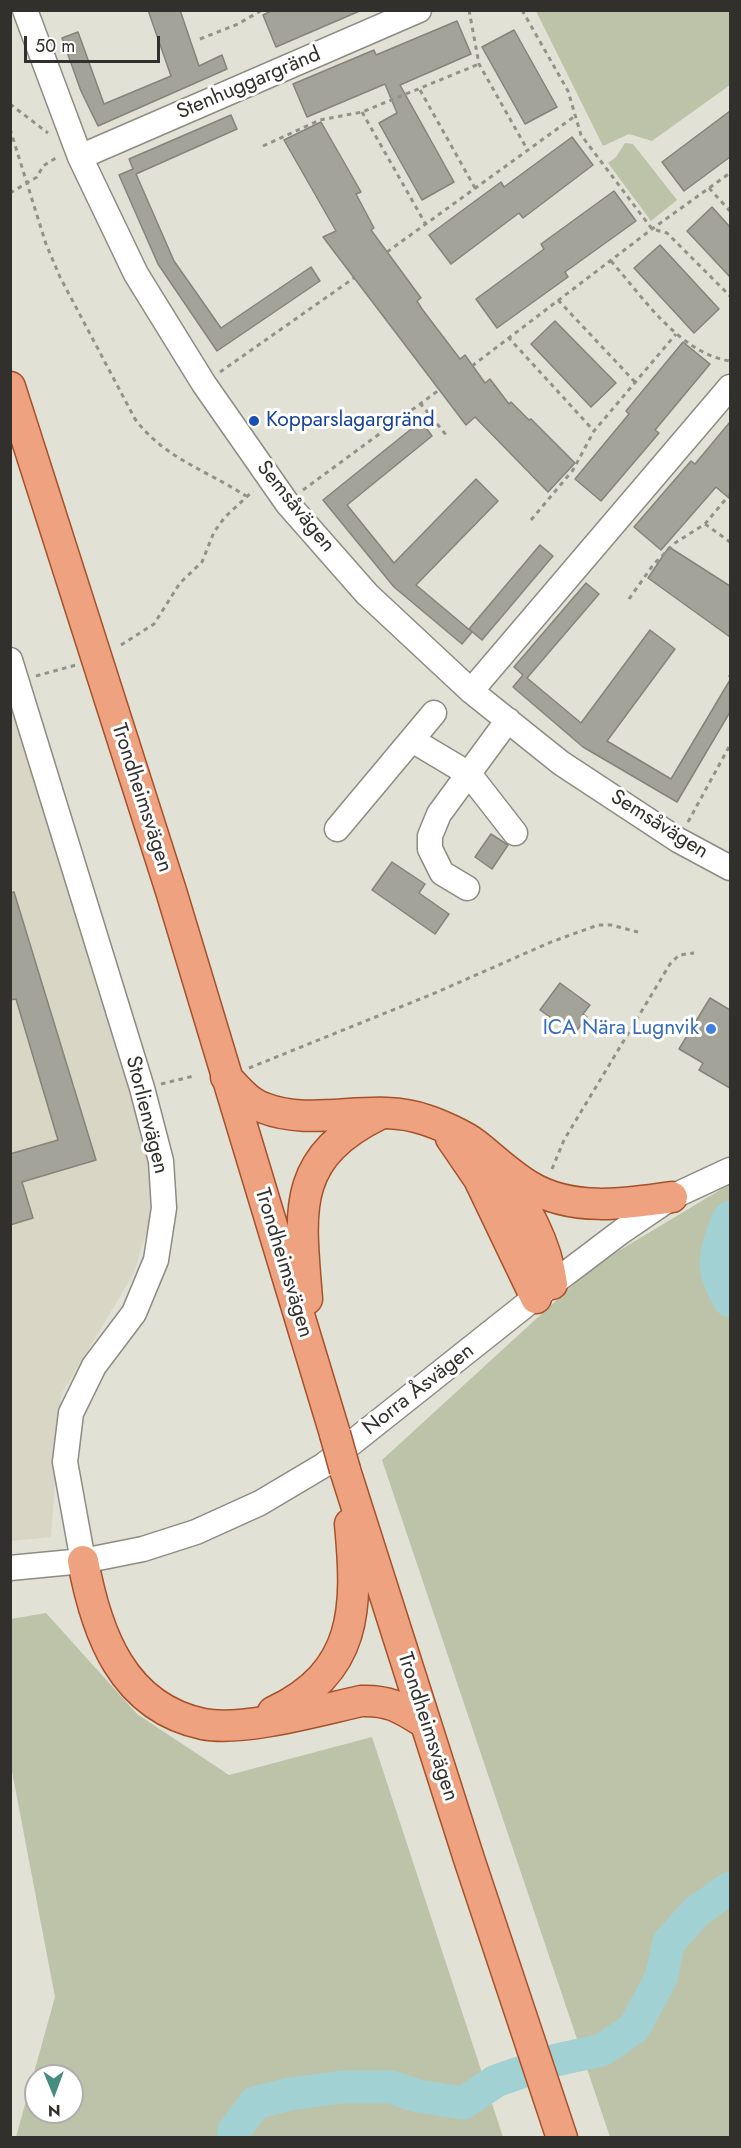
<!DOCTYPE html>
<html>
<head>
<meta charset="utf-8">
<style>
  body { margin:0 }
  #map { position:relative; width:741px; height:2148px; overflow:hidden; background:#e2e1d6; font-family:Jost,sans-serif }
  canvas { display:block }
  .frame { position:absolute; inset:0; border:12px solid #31302c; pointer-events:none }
  .north { position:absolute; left:24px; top:2064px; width:60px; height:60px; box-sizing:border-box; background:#fff; border:2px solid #adacab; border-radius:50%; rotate:179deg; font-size:16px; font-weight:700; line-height:24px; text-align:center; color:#31302c }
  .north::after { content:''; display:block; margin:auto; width:21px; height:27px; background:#488b7f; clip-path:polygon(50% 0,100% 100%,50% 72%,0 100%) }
  .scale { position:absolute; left:24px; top:36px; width:136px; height:27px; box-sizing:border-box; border:3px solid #31302c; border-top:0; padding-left:8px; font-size:18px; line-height:21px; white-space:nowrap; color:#31302c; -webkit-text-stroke:4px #fff; paint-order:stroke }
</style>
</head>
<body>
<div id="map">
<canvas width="741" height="2148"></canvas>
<div class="frame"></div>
<div class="north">N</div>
<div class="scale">50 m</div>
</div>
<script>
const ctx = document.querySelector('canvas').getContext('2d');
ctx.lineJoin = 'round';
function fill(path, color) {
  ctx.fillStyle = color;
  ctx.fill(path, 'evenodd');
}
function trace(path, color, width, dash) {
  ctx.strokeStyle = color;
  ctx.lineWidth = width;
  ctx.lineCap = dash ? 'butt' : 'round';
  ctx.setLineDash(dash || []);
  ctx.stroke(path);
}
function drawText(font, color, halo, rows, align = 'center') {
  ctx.font = font + ' Jost,sans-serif';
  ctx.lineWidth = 6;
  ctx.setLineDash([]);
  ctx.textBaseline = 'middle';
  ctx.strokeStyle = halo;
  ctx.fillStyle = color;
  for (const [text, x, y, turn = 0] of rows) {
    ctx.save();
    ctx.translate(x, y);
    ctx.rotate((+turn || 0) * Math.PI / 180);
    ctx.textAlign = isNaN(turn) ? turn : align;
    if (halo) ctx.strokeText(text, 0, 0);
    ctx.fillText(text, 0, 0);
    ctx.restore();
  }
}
const built = new Path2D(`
  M10,704L150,1159V1220L134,1273L61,1395L51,1537L11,1541Z`);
const green = new Path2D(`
  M536,11H730V85L652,141L629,134L603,146Z
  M625,143L633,144L677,200L651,221L608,163L616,157Z
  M730,1184V2137H610L382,1460L595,1265Z
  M46,1613L137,1714L229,1775L372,1737L503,2137H16L55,1997L11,1766V1619ZM36,2076H72V2112H36Z`);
const river = new Path2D(`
  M730,1217L727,1221C715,1257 709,1267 730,1301
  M556,2060L602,2050L634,2028L661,1978L669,1942L697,1911L730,1888
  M233,2138L234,2131L255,2103L290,2094L342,2087H391L418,2096L463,2103L496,2081L519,2073`);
const building = new Path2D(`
  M148,10H180L199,66L222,55L227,69L98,126L81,91L62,38L78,32L104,104L171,76Z
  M273,10H362L276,47L263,15Z
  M457,21L471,54L400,85L454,182L422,200L379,123L397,113L385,84L307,117L293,84L374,50L376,55Z
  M514,30L557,107L525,124L482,47Z
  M730,111V157L684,191L662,162Z
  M231,115L237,129L136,174L174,261L221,328L311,267L320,281L217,351L158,264L119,175L133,169L129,159Z
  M321,122L361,192L356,194L374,228L371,230L421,298L417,301L422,309L460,359L465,355L485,383L490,379L509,404L511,402L529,420L531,419L575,463L548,492L475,417L466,425L323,237L336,231L284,140Z
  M572,137L593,165L523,218L519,213L451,264L429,235L501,182L504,187Z
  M614,191L636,221L565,272L568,277L497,328L476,299L544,249L541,244Z
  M712,207L730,227V277L687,231Z
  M660,245L719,309L694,333L634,268Z
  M555,321L616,383L591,407L531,344Z
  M683,342L710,364L655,430L659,433L601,501L575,479L629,414L626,411Z
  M421,421L432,436L347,505L394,563L476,479L498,501L416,585L472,632L462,644L394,587L323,500Z
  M730,422V499L716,487L661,550L634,527L691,461L695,464Z
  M540,545L553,556L482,640L469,629Z
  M669,547L730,586V637L648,578Z
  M586,583L599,594L527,678L581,723L650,630L675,649L607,741L671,779L730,680V712L677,802L583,747L513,687L523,675L514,667Z
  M491,834L508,845L492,869L475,857Z
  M392,862L425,884L419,893L449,914L435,934L372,890Z
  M14,892L96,1160L22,1182L33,1218L10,1225V1154L58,1140L16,999L10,1000V893Z
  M560,983L590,1005L583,1014L587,1017L574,1034L540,1010Z
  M710,998L730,1010V1088L699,1070L703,1063L679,1049Z`);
const path = new Path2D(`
  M469,10L479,64L527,149
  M522,10L568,91L581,135L652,229L667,233L730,296
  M200,39L238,24L262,10
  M420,90L475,188
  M10,104L48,133
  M362,112L425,223
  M10,129L46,244L60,277L135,419C164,458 206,470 246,496
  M263,146L320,120L362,112L479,64
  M709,188L730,211
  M10,193L37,177L43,166L59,156
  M387,252L575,116
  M611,261C643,297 679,353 730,361
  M558,300L635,382
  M508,337L594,431
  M472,366L652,229L730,173
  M220,372L354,278
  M420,403L447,436
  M303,490L439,390
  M531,520L573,470L594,431L676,334
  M705,524L730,542
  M629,599L653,565L675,543L705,524L730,494
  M121,645L154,624L180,583L202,562L214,532L225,517L253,491
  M729,675L730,676
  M36,676L76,665
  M688,822L730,745
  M249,1068L435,993L551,942L598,925H611L638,932
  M161,1084L194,1076
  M552,1169L564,1140L670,964L679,955L694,953`);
const minor = new Path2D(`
  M25,10L80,157L136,274L204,384L287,503L367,594L471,691L561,763L678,840L730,868
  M80,157L419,10
  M10,660L142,1088L161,1161L164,1208L156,1260L134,1313L94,1366L71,1413L65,1462L83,1561
  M471,691L730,387
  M412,740L469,774L515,833
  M337,829L434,713
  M467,888L442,873L430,849V836L439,814L508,720
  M10,1568L83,1561L143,1549L196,1532L260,1503L324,1465L552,1284L622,1231L672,1197L730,1170`);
const major = new Path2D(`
  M10,387L171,891L335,1434
  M226,1077C237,1088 248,1103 264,1108C315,1128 374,1101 426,1120C439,1124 465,1136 475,1144C493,1158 509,1174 529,1186C572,1212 625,1204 672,1197
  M451,1138L479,1179L536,1298
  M502,1172C526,1208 546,1241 552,1284
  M307,1299C300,1211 290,1158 380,1114
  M345,1470L469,1859L562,2138
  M83,1561C96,1632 122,1707 203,1724C243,1732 320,1710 361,1701C390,1700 401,1708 425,1723
  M273,1712C358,1672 358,1608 350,1524`);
const majorBridge = new Path2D(`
  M335,1434L345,1470`);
const markers = [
  [254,421,6,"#1a4fb4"],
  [711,1029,6,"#3f7fe0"]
];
const streetNames = [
  ["Stenhuggargränd",249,84,-23],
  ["Semsåvägen",295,507,51],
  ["Trondheimsvägen",141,798,72],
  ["Semsåvägen",659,825,32],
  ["Storlienvägen",146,1115,76],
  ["Trondheimsvägen",283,1263,73],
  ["Norra Åsvägen",419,1390,-38],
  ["Trondheimsvägen",427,1727,72]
];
const transitNames = [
  ["Kopparslagargränd",266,421]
];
const shopNames = [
  ["ICA Nära Lugnvik",699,1029]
];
fill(built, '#dad6c5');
fill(green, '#bcc3a8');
trace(river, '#a1d1d2', 33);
fill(building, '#a4a399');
trace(building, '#85837a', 1.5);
trace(minor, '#8d8b82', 27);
trace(major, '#a5522b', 33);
trace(path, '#93928a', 3, [4.5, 4.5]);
trace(minor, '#fff', 24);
trace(major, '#efa280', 30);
trace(majorBridge, '#a5522b', 33, []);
trace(majorBridge, '#efa280', 30);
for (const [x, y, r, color] of markers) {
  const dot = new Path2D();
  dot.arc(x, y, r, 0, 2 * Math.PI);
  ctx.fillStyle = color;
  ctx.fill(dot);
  trace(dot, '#fff', 2);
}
drawText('21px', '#31302c', '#fff', streetNames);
drawText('21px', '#164399', '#fff', transitNames, 'left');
drawText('21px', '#366cbe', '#fff', shopNames, 'right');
</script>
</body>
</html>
